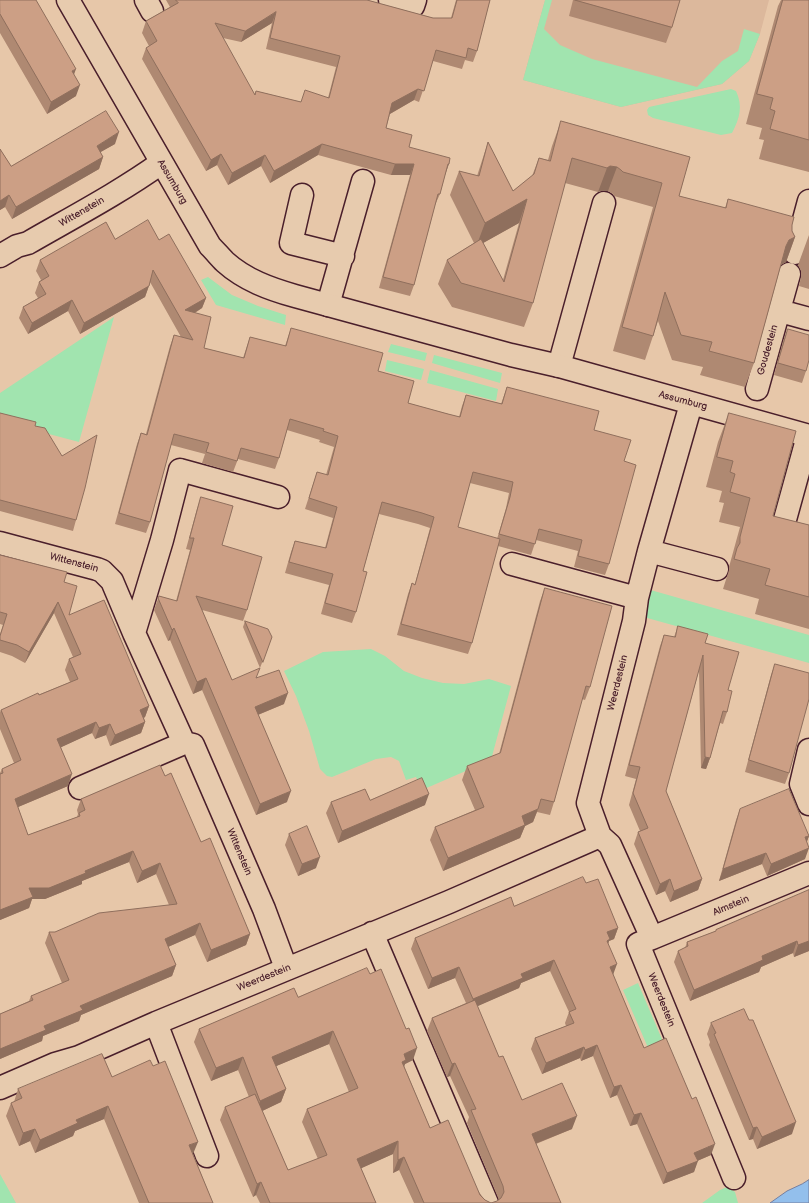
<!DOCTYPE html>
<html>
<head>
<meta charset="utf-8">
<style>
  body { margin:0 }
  canvas { display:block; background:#e7c7a9 }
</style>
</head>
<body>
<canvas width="809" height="1203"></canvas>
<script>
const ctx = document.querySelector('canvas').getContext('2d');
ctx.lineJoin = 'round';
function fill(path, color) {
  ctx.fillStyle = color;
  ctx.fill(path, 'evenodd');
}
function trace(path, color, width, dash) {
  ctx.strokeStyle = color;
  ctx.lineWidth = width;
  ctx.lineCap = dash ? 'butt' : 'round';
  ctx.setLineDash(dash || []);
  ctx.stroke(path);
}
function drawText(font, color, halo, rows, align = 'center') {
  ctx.font = font + ' "Balsamiq Sans",sans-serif';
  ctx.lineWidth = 4;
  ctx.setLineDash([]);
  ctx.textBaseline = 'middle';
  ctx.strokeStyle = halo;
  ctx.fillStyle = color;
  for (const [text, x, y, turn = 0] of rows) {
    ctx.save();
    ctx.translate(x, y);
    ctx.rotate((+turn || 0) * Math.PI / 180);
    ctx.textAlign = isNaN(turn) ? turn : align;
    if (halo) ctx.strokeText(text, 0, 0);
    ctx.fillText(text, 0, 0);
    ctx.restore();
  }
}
const built = new Path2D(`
  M545,0H769L760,34L749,61L722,84L621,107L523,80Z`);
const green = new Path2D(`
  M545,0H552L544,29L560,45L592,59L697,87L722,61L738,51L744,29L760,34L749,61L722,84L621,107L523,80Z
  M731,89L736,91C743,106 740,118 732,133L721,135L653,118L648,115L647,110L649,107Z
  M208,277L232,295L258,306L286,315L285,325L216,305L201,280Z
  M114,317L79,442L0,421V393Z
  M391,344L427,353L425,361L388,352Z
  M434,355L502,373L500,383L432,363Z
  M387,360L424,369L421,380L385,371Z
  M430,370L498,389L496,401L427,383Z
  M647,589L809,635V663L640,616Z
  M371,649L385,656L404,671L422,678L443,683L464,684L489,679L511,686L491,760L422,790L416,777L406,780L399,761L391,757L376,759L332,777L327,776L320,769L309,731L296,696L284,671L323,652Z
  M638,983L664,1044L649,1050L623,990Z
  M0,1174L16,1203H0Z
  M727,1187L735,1192L738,1203H702L720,1190Z`);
const water = new Path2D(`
  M809,1180V1203H770L787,1191L802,1184Z`);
const street = new Path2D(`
  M146,0L152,11
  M390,0L413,6L415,0
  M302,195L291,243L343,256
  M795,253L809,201
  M0,256L17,246L28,243C73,217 119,193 161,163
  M328,305L363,181
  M780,311L809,319
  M559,366L604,203
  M757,389L789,274
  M808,436L781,534L809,541
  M0,543L97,569L102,571L112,581L134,633L184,743L193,745L264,909L286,968
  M649,551L717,569
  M512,564L637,598
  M134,633L162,540L180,470L278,497
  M809,750L801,784L809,804
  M80,788L184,743
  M600,836L610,845L652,938L638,944L734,1178
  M372,933L487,1203
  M652,938L809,873
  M156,1023L207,1156
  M0,1088L55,1064L79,1057L156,1023L449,902L600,836L588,803L634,621L637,598L649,551L691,404`);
const secondary = new Path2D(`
  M68,0L210,246C215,251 220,257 225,262C245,280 270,289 295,296L511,355L559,366L809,436`);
const wall = new Path2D(`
  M0,0L74,75L76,96L47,114L0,33Z
  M166,0H367L433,18H451L456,0H490L477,51L473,62L465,60L462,69L433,61L419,102L414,100L390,114L386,128L409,147L445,175L440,194L435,205L414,285L410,296L379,288L410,175H391L318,155L270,183L261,166L228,185L217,165L206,171L142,59L146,48L149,46L142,33L146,21L170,7ZM272,23L266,49L336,67L328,98L301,102L256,91L254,95L223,38L241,42Z
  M573,0H680L672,27L666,43L569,16Z
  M781,0H809V172L759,159L764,140L759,139L762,128L746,124L778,6Z
  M561,121L690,157L679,196L725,208L728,199L792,225V231L795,237L786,262L781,265L754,363L745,387L700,375L703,367L672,360L658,321L645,360L613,351L653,207L614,196L613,194L608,191H601L598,192L565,183L533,303L524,327L452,307L438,284L447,260L474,243L450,195L459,171L477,176L488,142L513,191L532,176L539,158L548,160L552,146ZM519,223L503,280L483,243Z
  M115,144L100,152L103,157L99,169L12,219L5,207L0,210V149L11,166Z
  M809,235V289L799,286L801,277V271L798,265Z
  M115,239L159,240L206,298L202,308L195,313L204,348L243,358L250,337L285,346L291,328L378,371L408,403L459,417L462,406L466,395L501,404L507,387L594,430L624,461L609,564L605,575L574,567L578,551L536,540L531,555L498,546L472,643L468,654L397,635L408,594L412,583L415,584L430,528L418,524L379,514L363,571L356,612L352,623L321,614L329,585L285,573L291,552L295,541L325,548L333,518L305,509L317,472L326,475L334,447L319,442L320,440L287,430L279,458L275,469L238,459L233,472L202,463L205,454L171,445L150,522L146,533L115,524L137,444L141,433L146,434L170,346L174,335L181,337L150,282L145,297L80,334L68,311L28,334L19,318L23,307L38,298L35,293L39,282L41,280L36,271L40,260ZM470,483L509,493L506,508L497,539L458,527Z
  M788,329L806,371L802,383L774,375L783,341Z
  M0,413L35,426L76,520L73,531L0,511Z
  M729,413L773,516L809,525V629L755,614L759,599L723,589L729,570V567L740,527L719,522L724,503L719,502L722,491L706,487L718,442Z
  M201,497L222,545L247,610L243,621L202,610L232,680L256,678L284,704L258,715L287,802L256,815L202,690L193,694L170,640L168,641L154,610L159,596L176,601L190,550L186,549L197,509Z
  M0,555L64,582L69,615L149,706L145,717L144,718L145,722L141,733L110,746L106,735L95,739L92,733L61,747L68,786L18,807L28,835L77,817L78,814L77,810L81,799L165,776L250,934L246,945L207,962L195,935L168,947L176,965L172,976L81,1015L79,1021L43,1036L42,1041L0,1059V1014L29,1001L31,996L62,983L45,943L49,932H55L169,905L156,874L137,883L129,862L82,881V884L45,899H32L29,908L0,920V773L2,769L14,763L0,729V712L1,710L70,682L65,670L69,659L73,657L54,613L25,663L12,656L0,652V634L3,625L0,624Z
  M545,588L590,687L585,700L582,699L554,802L550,815L537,812L533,822L525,826L520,838L443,871L430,840L435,827L475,810L462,780L467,766L499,754L540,601Z
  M245,621L272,637L260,668L243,627Z
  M678,626L705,643L728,690L727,712L723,724L720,723L710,758L706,769L701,768L699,670L666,791L702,879L698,890L670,902L665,891L656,895L634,844L638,832L640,831L629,805L636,779L625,776L660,646L664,635L674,637Z
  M775,664L789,773L785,784L745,772L771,675Z
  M370,800L425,805L338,843L326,813L331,802Z
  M740,809L809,836L807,841L805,859L767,876L762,864L719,881L736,820Z
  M289,834L316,868L298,876L285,845Z
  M586,883L618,928L614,939L609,941L608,944L613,975L644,1048L711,1155L697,1161L694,1172L663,1184L637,1124L630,1126L617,1095L610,1098L593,1056L581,1061L580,1058L542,1074L531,1049L535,1038L566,1026L565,1023L569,1012L550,971L521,983L519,988L477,1006L499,1057L522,1100L572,1129L536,1144L561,1203H414L399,1170L393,1173V1154L361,1168L376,1203H260L256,1195L253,1197L220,1120L225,1107L249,1097L238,1070L211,1081L194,1042L199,1029L298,997L413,1060L405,1064L404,1066L430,1128L485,1200L491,1203L497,1201L499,1200L467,1123L469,1117L450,1076L447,1077L427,1031L432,1018L466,1003L455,978L428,989L411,949L415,938ZM329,1044L349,1092L307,1109L302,1122L318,1159L288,1170L262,1111L281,1102L286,1089L276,1066Z
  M809,890V951L794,957L793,953L761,967L759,972L690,1001L674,962L678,951L685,948L687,942L716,931V930Z
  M711,1023L792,1134L757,1149L753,1139L749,1140L709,1045L710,1042L707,1034Z
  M112,1077L193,1154L213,1203H139L104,1119L75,1131L73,1136L35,1153L30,1141L19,1146L6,1116L11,1103L14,1102L18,1089Z`);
const shadedWall = new Path2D(`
  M276,12L272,23L241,42L245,31Z
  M76,69L72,80V71Z
  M80,85L76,96L47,114L51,102Z
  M418,89L414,100L388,115L392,103Z
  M119,132L115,144L92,157L97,146Z
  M322,144L318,155L270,183L274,171Z
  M221,154L217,165L206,171L211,160Z
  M265,155L261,166L228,185L232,173Z
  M103,157L99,169L12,219L16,207Z
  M395,164H414L410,175H391Z
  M448,164H449L445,175H443Z
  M610,166L617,167L608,191H601L598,192L607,168Z
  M9,195L5,207L0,210V201Z
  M527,199L519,223L476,247L485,223Z
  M795,237L786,262L781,265L786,246L789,240Z
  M149,286L145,297L80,334L84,323Z
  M206,298L202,308L181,321L185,310Z
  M72,300L68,311L28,334L32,323Z
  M58,602L54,613L25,663L29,652Z
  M174,628L170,640L168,641L172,630Z
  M206,678L202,690L193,694L197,682Z
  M288,693L284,704L250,718L255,707Z
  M149,706L145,717L136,721L140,710Z
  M96,722L92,733L53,751L57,739Z
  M145,722L141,733L110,746L115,735Z
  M110,724L106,735L95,739L99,728Z
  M705,757L710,758L706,769L701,768Z
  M72,774L68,786L11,810L15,799Z
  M291,791L287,802L256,815L260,804Z
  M429,794L425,805L338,843L342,831Z
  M538,809L533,822L525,826L520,838L443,871L448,858L522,816Z
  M809,836L805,847V837Z
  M809,848L805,859L767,876L771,864Z
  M133,851L129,862L82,881V884L45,899H32L29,908L0,920V910L29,888L85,871Z
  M766,853L762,864L719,881L723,869Z
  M320,857L316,868L298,876L302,864Z
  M160,863L156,874L137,883L142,871Z
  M670,879L665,891L656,895L660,884Z
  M702,879L698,890L670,902L674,891Z
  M200,923L195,935L161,950L165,939Z
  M618,928L614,939L609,941L606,950L607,932Z
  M250,934L246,945L207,962L211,950Z
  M797,941L793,953L761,967L759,972L690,1001L694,990L762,956Z
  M809,941V951L794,957L798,945Z
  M554,960L550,971L521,983L519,988L469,1010L473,999L521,974Z
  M617,964L613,975L610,967Z
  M176,965L172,976L81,1015L79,1021L43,1036L42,1041L0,1059V1049L44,1026L80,1006Z
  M459,967L455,978L428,989L432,978Z
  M333,1031L329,1044L267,1070L272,1057Z
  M597,1045L593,1056L581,1061L585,1050Z
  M584,1047L580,1058L542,1074L546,1063Z
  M417,1048L413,1060L405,1064L402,1073L398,1075L404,1054Z
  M243,1057L238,1070L211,1081L216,1068Z
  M455,1063L450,1076L447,1077L452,1064Z
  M621,1085L617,1095L610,1098L614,1087Z
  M286,1089L281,1102L256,1114L260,1101Z
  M108,1106L104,1119L75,1131L73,1136L35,1153L40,1140L76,1120Z
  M641,1113L637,1124L630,1126L634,1115Z
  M577,1116L572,1129L527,1147L532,1134Z
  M796,1122L792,1134L757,1149L762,1137Z
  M757,1127L753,1139L749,1140L753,1128Z
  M35,1129L30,1141L19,1146L23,1133Z
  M398,1141L393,1154L353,1172L357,1159Z
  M198,1142L193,1154L184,1158L189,1145Z
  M715,1144L711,1155L690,1164L694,1153Z
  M404,1157L399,1170L393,1173L398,1160Z
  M698,1161L694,1172L663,1184L667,1173Z
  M261,1182L256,1195L253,1197L257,1184Z`);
const building = new Path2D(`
  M0,0H36L76,69L72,71L80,85L51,102L0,14Z
  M176,0H367L433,18H452L457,0H490L477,51L468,48L466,58L436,50L424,91L418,89L392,103L386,128L412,135L409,147L450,158L449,164H448L440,194H438L414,285L383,277L414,164H395L322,144L274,171L265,155L232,173L221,154L211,160L146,48L157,41L146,21L178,3ZM276,12L270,38L340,56L329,98L305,90L301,102L256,91L255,95L215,23L245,31Z
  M575,0H680L672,27Z
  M783,0H809V140L770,129L775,111L770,109L773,98L757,94Z
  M106,111L119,132L97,146L103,157L16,207L9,195L0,201V149L11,166Z
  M561,121L690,157L679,196L726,208L728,199L794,217L792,225V231L795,237L789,240L786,246L754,363L709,351L712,342L681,335L665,292L653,336L622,327L662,183L623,172L621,170L617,167L610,166L607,168L572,158L533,303L461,283L447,260L481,239L504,282L527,199L485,223L459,171L479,176L488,142L513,191L534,174L539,158L550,161Z
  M148,220L159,240L169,234L206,298L185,310L211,317L204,348L244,358L250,337L286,346L291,328L383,353L378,371L414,381L408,403L448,414L460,417L466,395L502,404L507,387L599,411L594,430L631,440L624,461L636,465L609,564L578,556L582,540L539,529L535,544L499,534L510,497L513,482L473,472L458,527L500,539L472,643L401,624L412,583L415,585L434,517L422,513L382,502L363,571L367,572L356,612L325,603L333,574L289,562L295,541L326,548L337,507L309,498L317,472L328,475L338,436L323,431L324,429L290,419L279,458L241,448L237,461L206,452L209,443L174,434L150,522L119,513L141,433L147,435L174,335L193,340L153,270L149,286L84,323L72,300L32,323L23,307L46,294L39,282L49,276L40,260L106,222L115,239Z
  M788,329L809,335V360L806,371L778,363Z
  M0,413L36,422L35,426L45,428L62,456L97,435L85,488L76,520L0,500Z
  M729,413L796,431L773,516L809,525V597L765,585L770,569L734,559L737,548L740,543V537L750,498L730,492L735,474L730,472L733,461L717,457Z
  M201,497L233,506L222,545L262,557L247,610L196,596L232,680L260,668L256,678L279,670L288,693L255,707L291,791L260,804L206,678L197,682L174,628L172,630L158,598L159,596L177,601L194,538H190Z
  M0,555L67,572L64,582L77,586L69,615L104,600L149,706L140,710L145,722L115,735L110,724L99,728L96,722L57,739L72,774L15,799L28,835L80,816L79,813L85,810L81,799L160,765L165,776L171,773L201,842L210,838L250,934L211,950L200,923L165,939L176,965L80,1006L83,1010L44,1026L46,1030L0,1049V1014L33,1000L31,996L69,980L49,932H55L99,913L177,904L160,863L142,871L133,851L85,871L86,873L49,888H29L33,897L0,910V774L3,773L2,769L21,760L1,710L38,693L39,695L78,679L69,659L81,654L58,602L29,652L17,645L0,640V636L7,614L0,612Z
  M545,588L612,606L590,687L586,686L554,802L541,799L538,809L522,816L525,825L448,858L435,827L484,807L467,766L500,753Z
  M245,621L268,629L272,637L263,662Z
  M678,626L708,634L705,643L739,652L728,690L732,691L727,712L723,711L710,758L705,757L703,655L666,791L702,879L674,891L670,879L660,884L638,832L648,828L633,793L640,767L629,765L664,635L675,637Z
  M775,664L809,673V699L789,773L749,760Z
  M422,778L429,794L342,831L331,802L365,789L370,800Z
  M789,789L809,836L805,837L809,848L771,864L766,853L723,869L740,809Z
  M307,826L320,857L302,864L289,834Z
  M583,877L586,883L598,879L618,928L607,932L610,939L607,941L617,964L610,967L644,1048L666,1038L692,1099L696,1097L715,1144L694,1153L698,1161L667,1173L641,1113L634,1115L621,1085L614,1087L597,1045L585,1050L584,1047L546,1063L535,1038L574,1023L569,1012L576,1009L554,960L521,974L523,978L473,999L459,967L432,978L415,938L511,897L514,906Z
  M809,890V941L798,945L797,941L762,956L763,960L694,990L678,951L688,946L687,942L716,931V930Z
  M367,968L370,974L381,969L406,1029L409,1028L417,1048L404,1054L406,1060L402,1062L430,1128L448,1120L480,1195L485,1200L491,1203L497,1201L501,1198L504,1192L503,1186L471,1110L476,1109L455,1063L452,1064L432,1018L475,1000L499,1057L503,1056L522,1100L562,1083L577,1116L532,1134L561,1203H424L404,1157L398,1160V1141L357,1159L376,1203H270L261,1182L257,1184L225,1107L255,1094L288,1170L327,1155L307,1109L358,1088L333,1031L272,1057L286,1089L260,1101L243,1057L216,1068L199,1029L294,988L298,997Z
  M744,1009L749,1020H753L796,1122L762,1137L757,1127L753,1128L714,1034L716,1033L711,1023Z
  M102,1054L112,1077L150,1060L153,1066L165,1061L198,1142L189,1145L213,1203H149L108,1106L76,1120L78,1123L40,1140L35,1129L23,1133L11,1103L22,1098L18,1089Z`);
const streetNames = [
  ["Assumburg",172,182,60],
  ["Wittenstein",82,212,-30],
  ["Goudestein",768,350,-74],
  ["Assumburg",683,401,15],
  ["Wittenstein",74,563,15],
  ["Weerdestein",618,683,-76],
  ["Wittenstein",239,852,67],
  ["Almstein",731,906,-23],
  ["Weerdestein",264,978,-22],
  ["Weerdestein",661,1000,68]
];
fill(built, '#dcb89c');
fill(green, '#a1e4af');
fill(water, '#93bfec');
trace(water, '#767f9f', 1);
trace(street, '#4a1f2b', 25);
trace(secondary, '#4a1f2b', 25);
trace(street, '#e7cbae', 22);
trace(secondary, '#e7cbae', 22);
fill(wall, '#af8972');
fill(shadedWall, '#8f6f5d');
fill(building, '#cc9f85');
trace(building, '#8f6f5d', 1);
drawText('10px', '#4a1f2b', '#e7cbae', streetNames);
</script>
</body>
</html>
